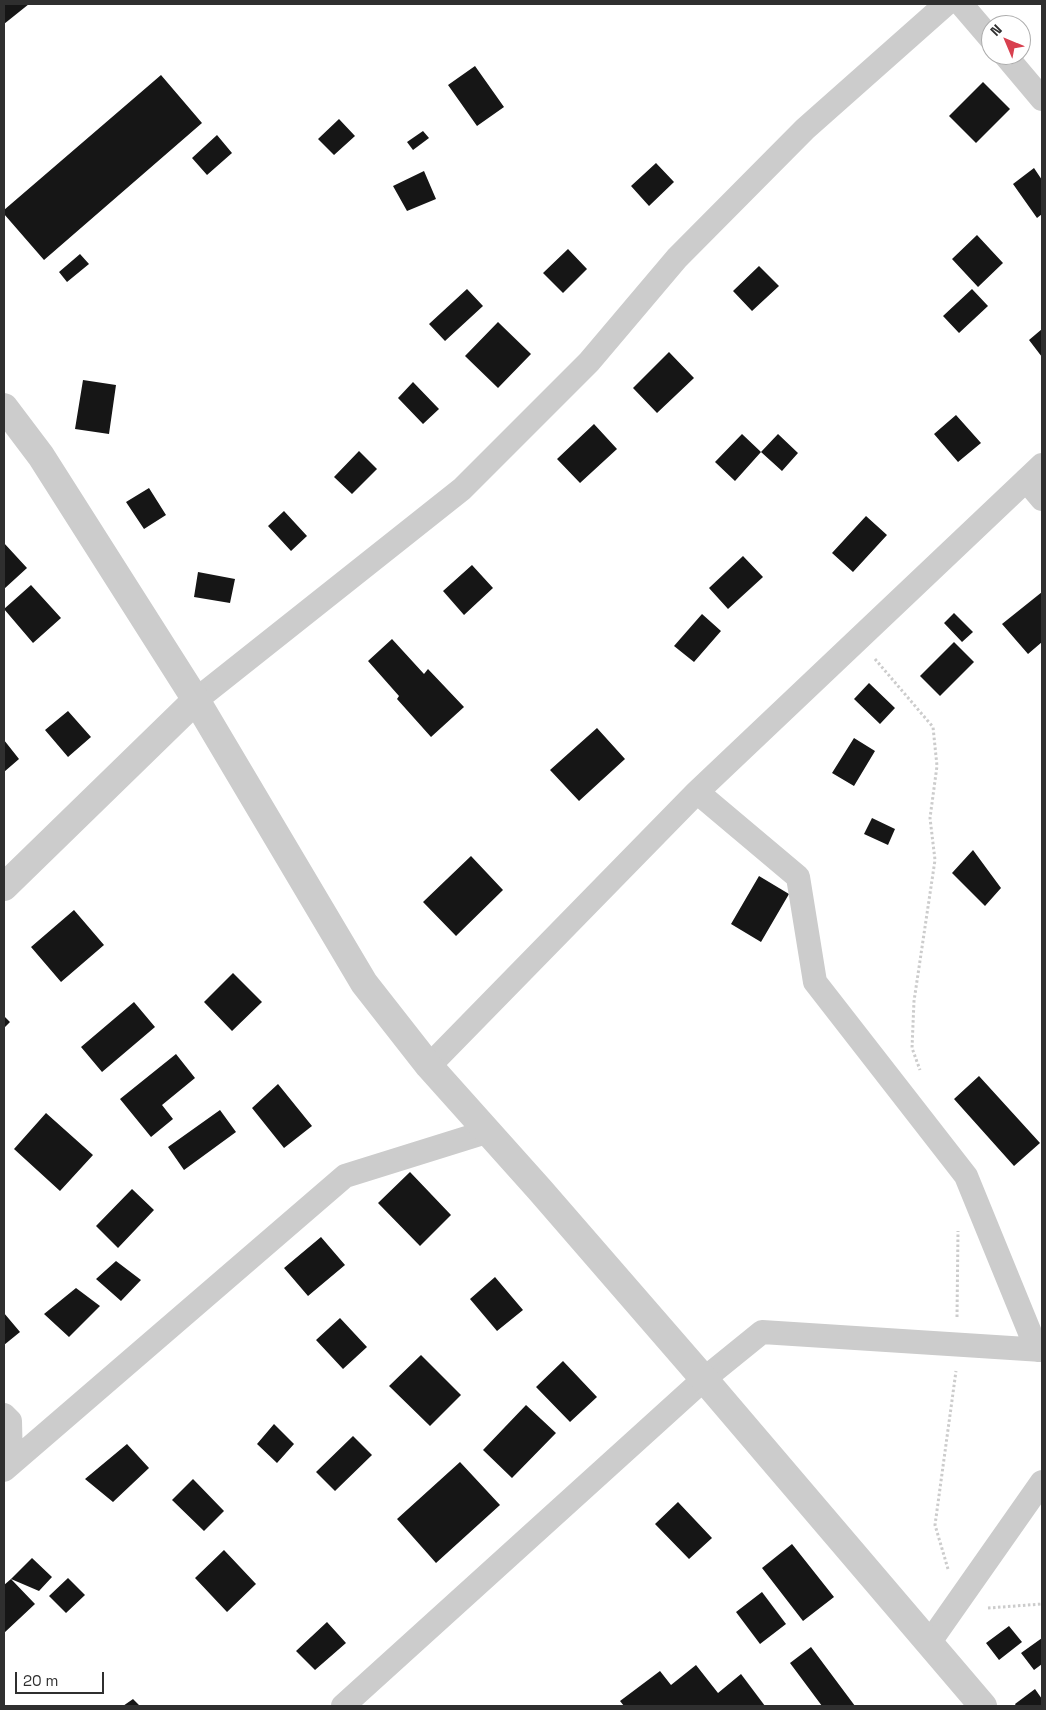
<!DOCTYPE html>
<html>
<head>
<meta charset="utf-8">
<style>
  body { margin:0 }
  #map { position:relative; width:1046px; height:1710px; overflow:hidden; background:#fff; font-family:"Space Grotesk",sans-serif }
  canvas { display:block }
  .frame { position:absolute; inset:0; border:5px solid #2f2f2f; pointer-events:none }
  .north { position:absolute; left:981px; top:15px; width:50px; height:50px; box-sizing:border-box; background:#fff; border:1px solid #acacac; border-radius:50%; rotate:315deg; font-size:14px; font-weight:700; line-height:20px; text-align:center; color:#2f2f2f }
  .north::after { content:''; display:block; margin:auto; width:18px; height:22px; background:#d8404f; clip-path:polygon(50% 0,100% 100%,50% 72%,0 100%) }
  .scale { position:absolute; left:15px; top:1672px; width:89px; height:22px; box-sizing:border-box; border:2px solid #2f2f2f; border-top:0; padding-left:6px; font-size:15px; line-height:18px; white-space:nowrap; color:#2f2f2f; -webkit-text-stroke:4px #fff; paint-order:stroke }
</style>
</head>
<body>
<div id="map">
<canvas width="1046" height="1710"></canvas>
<div class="frame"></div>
<div class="north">N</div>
<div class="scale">20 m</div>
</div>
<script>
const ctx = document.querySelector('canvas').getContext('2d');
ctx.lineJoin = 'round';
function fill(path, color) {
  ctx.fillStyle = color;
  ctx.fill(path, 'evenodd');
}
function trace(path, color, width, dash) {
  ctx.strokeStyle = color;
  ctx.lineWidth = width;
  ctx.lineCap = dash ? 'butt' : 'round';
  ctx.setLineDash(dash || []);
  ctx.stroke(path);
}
const building = new Path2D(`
  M4,4H29L4,24Z
  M475,66L504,107L477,126L448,85Z
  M161,75L202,123L44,260L4,214V210Z
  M983,82L1010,109L976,143L949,116Z
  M339,119L355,136L334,155L318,139Z
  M423,131L429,138L413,150L407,142Z
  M217,135L232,153L207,175L192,158Z
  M656,163L674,182L649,206L631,186Z
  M1034,168L1042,180V214L1037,218L1013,184Z
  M424,171L436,199L407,211L393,186Z
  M977,235L1003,263L978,287L952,259Z
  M568,249L587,269L563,293L543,273Z
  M80,254L89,264L67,282L59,272Z
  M759,266L779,286L752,311L733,291Z
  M467,289L483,306L445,341L429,324Z
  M972,289L988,306L959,333L943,316Z
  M498,322L531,354L498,388L465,356Z
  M1042,329V357L1029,340Z
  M669,352L694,378L657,413L633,388Z
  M83,380L116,385L109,434L75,429Z
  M413,382L439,409L423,424L398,398Z
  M956,415L981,443L958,462L934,434Z
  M594,424L617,449L580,483L557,459Z
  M742,434L761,452L735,481L715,462Z
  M778,434L798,453L782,471L761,452Z
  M359,451L377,469L352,494L334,477Z
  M149,488L166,515L144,529L126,502Z
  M284,511L307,536L291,551L268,526Z
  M866,516L887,535L853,572L832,553Z
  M4,543L27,568L4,589Z
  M743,556L763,577L728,609L709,588Z
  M472,565L493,588L464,615L443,591Z
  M198,572L235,579L230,603L194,597Z
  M31,585L61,618L33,643L4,609Z
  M1042,592V642L1028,654L1002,624Z
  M954,613L973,632L962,642L944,623Z
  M702,614L721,631L694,662L674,646Z
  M392,639L424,674L428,669L464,707L431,737L397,699L399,696L368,661Z
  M954,642L974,662L940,696L920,676Z
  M869,683L895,708L880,724L854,699Z
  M68,711L91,737L68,757L45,730Z
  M597,728L625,759L579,801L550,770Z
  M854,738L875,751L854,786L832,773Z
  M4,740L19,759L4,772Z
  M872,818L895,829L888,845L864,834Z
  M973,850L1001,888L985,906L952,873Z
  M471,856L503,890L456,936L423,902Z
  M759,876L789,894L761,942L731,924Z
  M74,910L104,945L61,982L31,947Z
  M233,973L262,1002L232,1031L204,1002Z
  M134,1002L155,1027L102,1072L81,1047Z
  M4,1016L10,1022L4,1028Z
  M176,1054L195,1078L162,1105L173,1119L151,1137L120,1099Z
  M979,1076L1040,1143L1014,1166L954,1099Z
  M278,1084L312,1126L284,1148L252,1108Z
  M220,1110L236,1132L184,1170L168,1147Z
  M46,1113L93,1155L60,1191L14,1149Z
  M410,1172L451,1215L420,1246L378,1203Z
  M132,1189L154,1210L118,1248L96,1226Z
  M321,1237L345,1265L308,1296L284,1268Z
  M116,1261L141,1280L121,1301L96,1279Z
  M495,1277L523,1310L497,1331L470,1299Z
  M76,1288L100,1306L69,1337L44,1314Z
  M4,1313L20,1332L4,1345Z
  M340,1318L367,1347L343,1369L316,1340Z
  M421,1355L461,1395L430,1426L389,1386Z
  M563,1361L597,1397L570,1422L536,1387Z
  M526,1405L556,1433L512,1478L483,1450Z
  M274,1424L294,1444L277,1463L257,1444Z
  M353,1436L372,1455L335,1491L316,1472Z
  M127,1444L149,1468L113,1502L85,1479Z
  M460,1462L500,1505L436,1563L397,1519Z
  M193,1479L224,1511L204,1531L172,1500Z
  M678,1502L712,1538L689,1559L655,1524Z
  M792,1544L834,1597L803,1621L762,1568Z
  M224,1550L256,1584L227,1612L195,1578Z
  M32,1558L52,1577L39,1591L11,1579Z
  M68,1578L85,1595L66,1613L49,1596Z
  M11,1579L35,1604L4,1633V1585Z
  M762,1592L786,1624L760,1644L736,1612Z
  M327,1622L346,1643L315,1670L296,1651Z
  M1009,1626L1022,1642L999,1660L986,1643Z
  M1042,1638V1664L1034,1670L1021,1653Z
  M811,1647L855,1706H822L790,1663Z
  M696,1665L718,1693L741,1674L765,1706H624L620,1701L660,1671L671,1685Z
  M1035,1689L1042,1699V1706H1016L1015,1704Z
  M133,1699L140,1706H123Z`);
const path = new Path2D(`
  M875,659L933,727L937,766L930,818L935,860L914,1001L912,1048L920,1070
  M957,1317L958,1231
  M948,1569L935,1525L956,1371
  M988,1608L1042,1604`);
const minor = new Path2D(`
  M961,4L991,39
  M1005,55L1042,99
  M1026,480L1042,499
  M196,700L462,489L589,362L677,258L805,129L946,4
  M697,792L798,877L815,982L966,1176L1037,1350
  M429,1066L697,792L1042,465
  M4,1415L10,1421L11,1464
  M4,1470L345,1176L486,1132
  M929,1643L1042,1482
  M343,1706L704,1379L762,1332L1042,1350`);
const tertiary = new Path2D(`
  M4,407L41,456L196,700L364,983L429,1066L540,1190L704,1379L983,1706
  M4,887L196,700`);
fill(building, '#161616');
trace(path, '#ccc', 3, [2.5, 2.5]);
trace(minor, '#ccc', 24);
trace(tertiary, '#ccc', 28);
</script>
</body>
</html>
